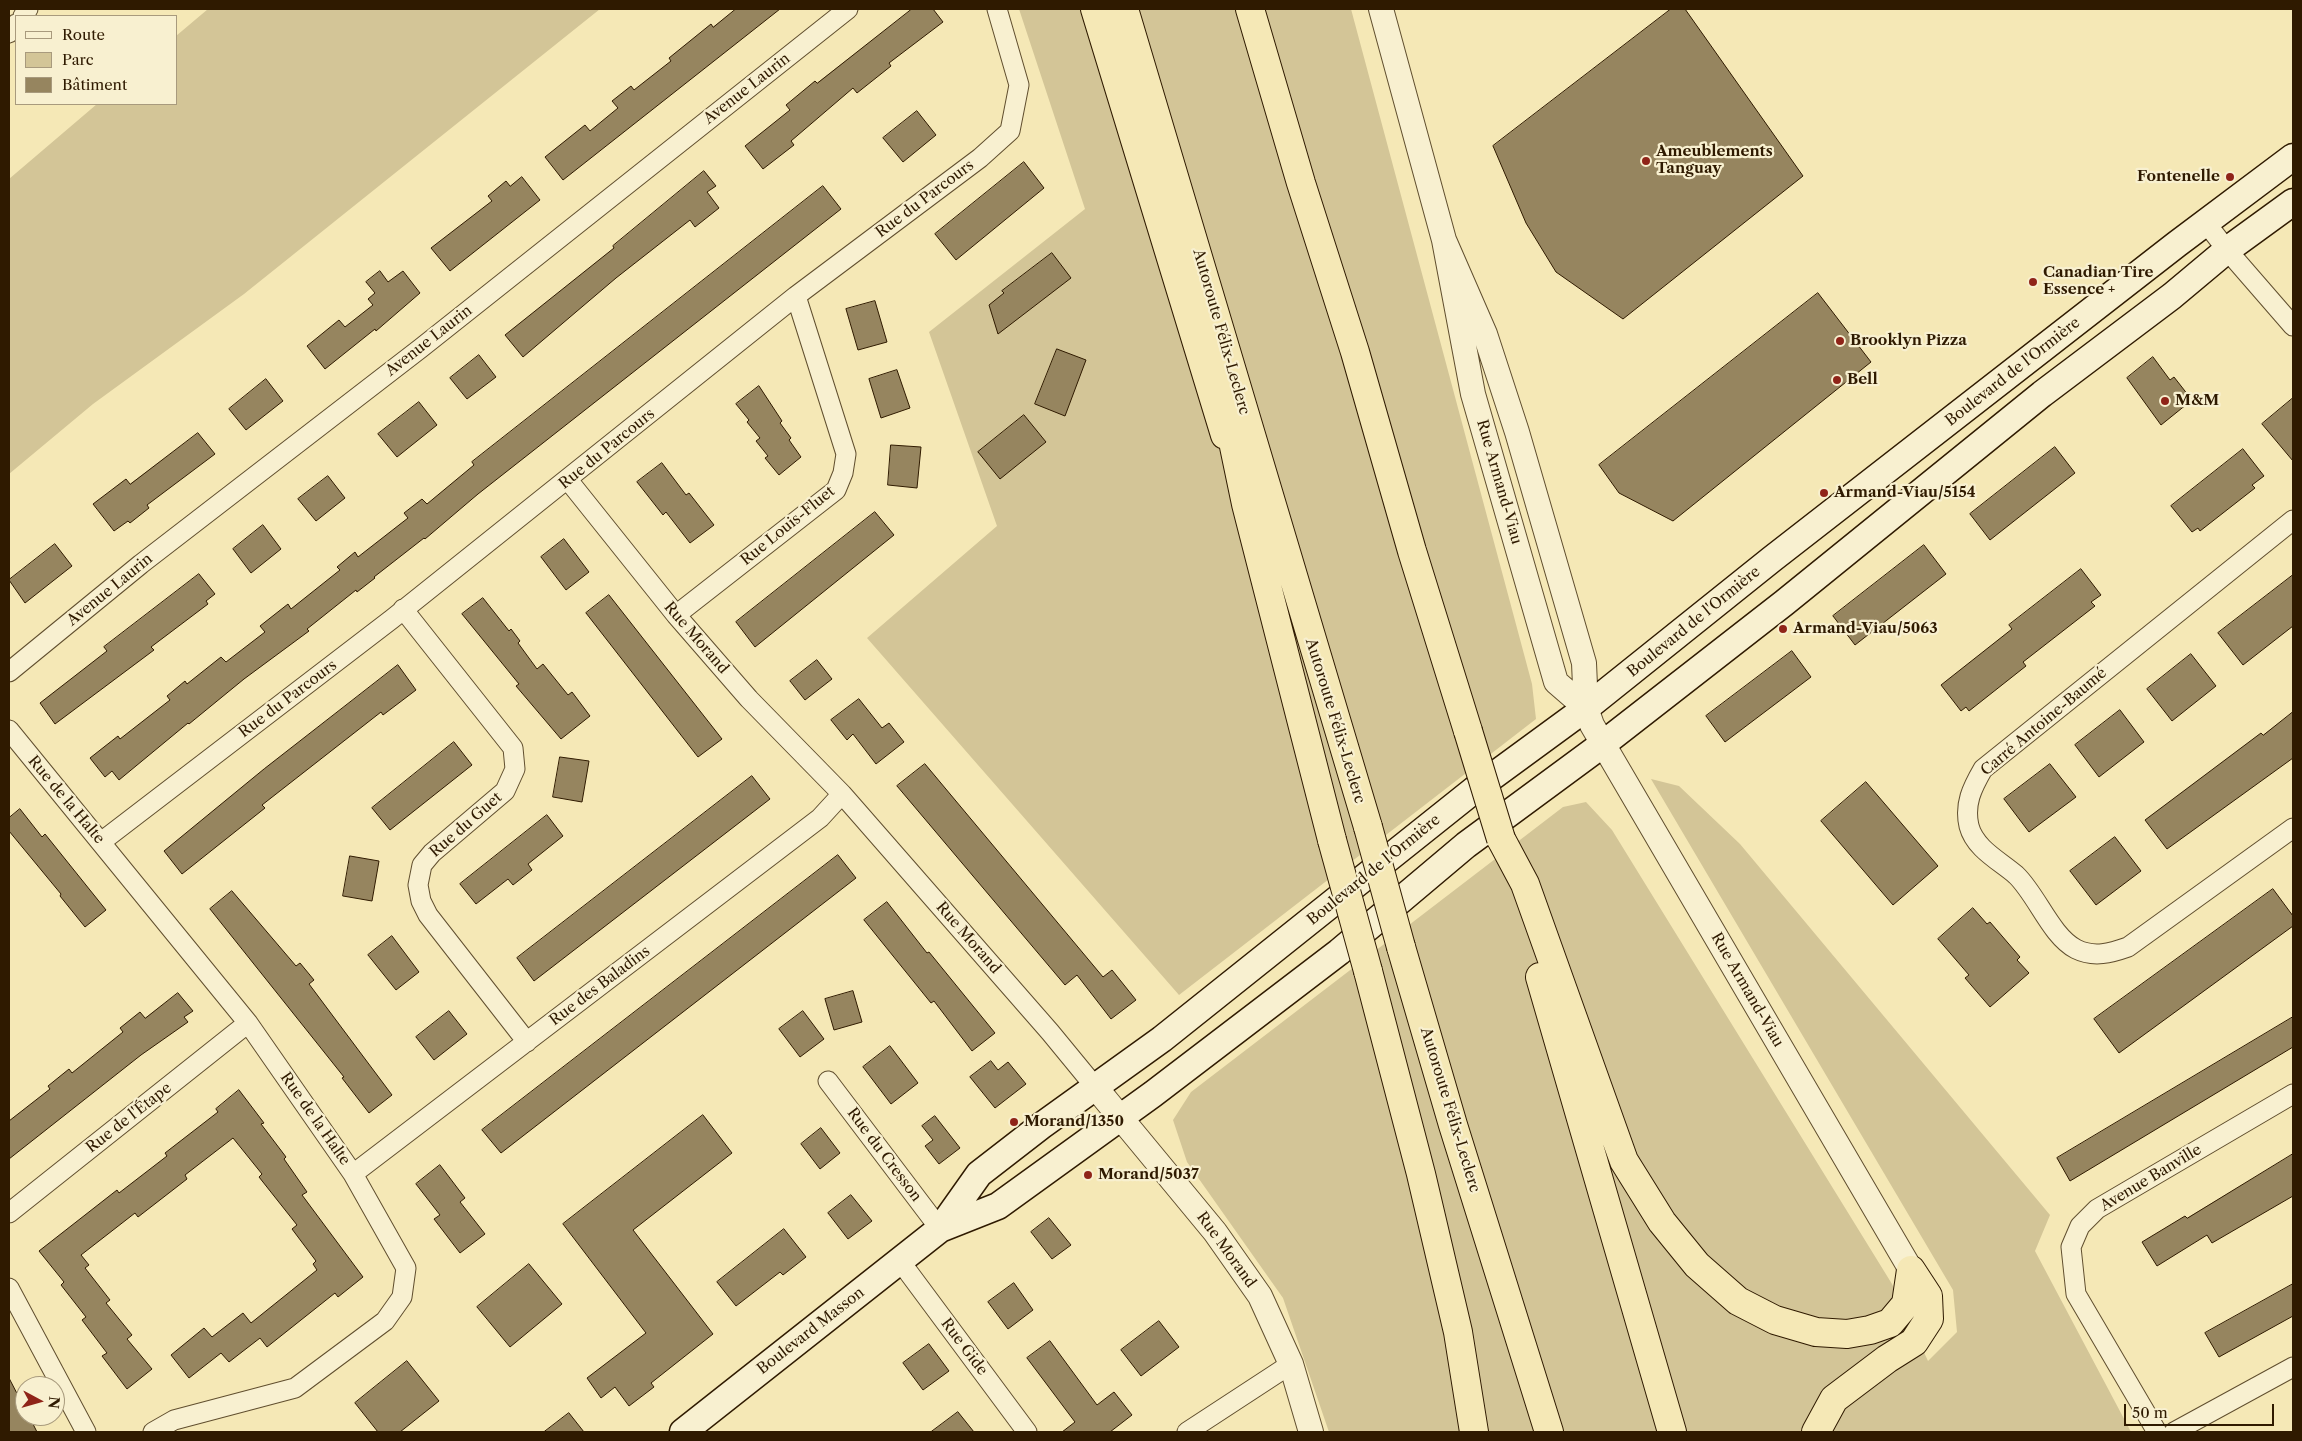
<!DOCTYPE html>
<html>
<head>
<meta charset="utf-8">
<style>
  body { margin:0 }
  #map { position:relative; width:2302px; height:1441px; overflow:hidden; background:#f5e8b6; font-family:"Libre Caslon Text",serif }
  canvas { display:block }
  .frame { position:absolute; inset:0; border:10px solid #2f1a00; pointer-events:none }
  .legend { position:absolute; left:15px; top:15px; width:162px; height:90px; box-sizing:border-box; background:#f8f0d0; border:1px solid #a89a7d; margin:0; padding:6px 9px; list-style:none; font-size:15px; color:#2f1a00 }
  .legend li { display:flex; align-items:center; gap:10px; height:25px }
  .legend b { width:25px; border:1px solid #a89a7d }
  .north { position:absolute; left:15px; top:1376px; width:50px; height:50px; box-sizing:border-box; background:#f8f0d0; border:1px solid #a89a7d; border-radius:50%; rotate:96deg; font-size:14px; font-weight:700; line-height:20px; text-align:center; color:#2f1a00 }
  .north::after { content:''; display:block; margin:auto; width:18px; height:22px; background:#8f2418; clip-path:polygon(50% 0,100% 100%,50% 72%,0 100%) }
  .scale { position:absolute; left:2124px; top:1404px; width:150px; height:22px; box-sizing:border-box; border:2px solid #2f1a00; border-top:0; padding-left:6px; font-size:15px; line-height:18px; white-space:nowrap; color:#2f1a00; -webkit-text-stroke:4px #f8f0d0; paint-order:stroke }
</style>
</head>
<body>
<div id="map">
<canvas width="2302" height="1441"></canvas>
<div class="frame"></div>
<ul class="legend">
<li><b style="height:6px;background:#f8f0d0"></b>Route</li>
<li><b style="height:14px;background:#d3c597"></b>Parc</li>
<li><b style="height:14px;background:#96855f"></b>Bâtiment</li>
</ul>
<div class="north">N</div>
<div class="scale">50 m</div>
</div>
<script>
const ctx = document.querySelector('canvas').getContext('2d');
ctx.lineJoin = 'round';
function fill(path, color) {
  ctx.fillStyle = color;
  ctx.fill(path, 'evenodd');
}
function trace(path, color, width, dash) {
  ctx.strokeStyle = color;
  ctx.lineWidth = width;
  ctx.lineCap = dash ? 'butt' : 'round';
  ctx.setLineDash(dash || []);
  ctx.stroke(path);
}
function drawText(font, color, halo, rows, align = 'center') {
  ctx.font = font + ' "Libre Caslon Text",serif';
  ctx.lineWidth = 4.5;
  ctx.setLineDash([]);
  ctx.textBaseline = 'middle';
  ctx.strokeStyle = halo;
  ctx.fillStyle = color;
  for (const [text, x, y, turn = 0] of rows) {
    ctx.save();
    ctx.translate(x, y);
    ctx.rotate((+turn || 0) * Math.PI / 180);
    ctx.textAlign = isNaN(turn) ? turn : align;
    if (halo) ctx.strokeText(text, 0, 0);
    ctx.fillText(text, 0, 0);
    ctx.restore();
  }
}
const green = new Path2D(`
  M208,9H600L244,294L93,404L9,474V179L97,104H176V36Z
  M1019,9H1351L1532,684L1536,719L1179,995L867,638L997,526L929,332L1085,209Z
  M1651,779L1679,786L1740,844L2050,1215L2035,1251L2131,1432H1329L1283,1298L1187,1162L1173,1120L1191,1092L1563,807L1586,802L1612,830L1892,1284L1928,1361L1957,1332L1953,1290Z`);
const building = new Path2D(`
  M736,9H780L563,180L545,157L585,125L590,131L618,108L612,101L631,86L634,90L671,61L669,58L711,24L713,27Z
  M912,9H933L943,22L889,63L891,66L857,93L853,88L791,141L794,145L763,169L745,146L790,110L786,105L815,81L817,83Z
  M1671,9H1685L1803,176L1623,319L1556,272L1526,223L1493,146Z
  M917,111L936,135L903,162L883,138Z
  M1024,162L1044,188L956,260L935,234Z
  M704,171L716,186L707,192L719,208L695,227L690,220L616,278L523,357L505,335L614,248L613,246Z
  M522,177L540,200L450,271L431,248L492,201L488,196L506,181L510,186Z
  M823,186L841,209L478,494L425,539L424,538L374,577L375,578L357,592L356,590L307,629L309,631L244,679L189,724L188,723L119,780L112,771L105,777L90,758L118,736L120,739L170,700L167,696L185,681L187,684L221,657L226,662L265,632L260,626L288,604L291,609L340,570L337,567L355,552L358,557L408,518L404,513L422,499L427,504L474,465L472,462Z
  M1052,253L1071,278L998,334L989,305L1004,293L1002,291Z
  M380,271L388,282L403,271L420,293L376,331L375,329L325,369L307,346L339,320L345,327L373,305L368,299L375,293L366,282Z
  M1818,293L1871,362L1673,521L1619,493L1599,465Z
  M875,301L887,342L858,350L846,309Z
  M1057,349L1086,360L1065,416L1035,404Z
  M479,355L496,377L467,399L450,378Z
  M2153,357L2170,380L2174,377L2192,400L2161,425L2127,378Z
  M897,370L910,408L881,418L869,379Z
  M266,379L283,401L246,430L229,409Z
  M759,386L782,421L780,423L791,438L789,440L801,457L779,475L765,458L768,456L756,441L760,438L747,422L749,420L736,404Z
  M2293,398V461L2262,424Z
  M419,402L437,425L397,457L378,434Z
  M1024,415L1046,442L1000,479L978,452Z
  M198,433L215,454L147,505L149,508L130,523L128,521L114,531L93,504L126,479L130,484Z
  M891,445L921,447L917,488L888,485Z
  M2055,447L2075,473L1990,540L1970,514Z
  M2243,449L2264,476L2252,485L2255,488L2200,531L2198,528L2192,532L2171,506Z
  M662,463L686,495L689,493L714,525L690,543L666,512L663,515L637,482Z
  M328,476L345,498L316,521L298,499Z
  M875,512L894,535L755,647L736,622Z
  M263,525L281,549L251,573L233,549Z
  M564,539L589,572L566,590L541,557Z
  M55,544L72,566L25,603L9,580Z
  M1924,545L1946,574L1855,645L1833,616Z
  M2081,569L2101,595L2091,602L2095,606L2023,662L2026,666L1969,711L1966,707L1961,711L1941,685L2012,629L2009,625Z
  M199,574L215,594L206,601L208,604L151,647L154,650L55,724L40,703L107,651L104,647Z
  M2293,575V626L2243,665L2218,633Z
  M609,595L722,739L698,757L586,613Z
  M483,598L509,631L511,629L520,641L518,643L537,669L543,664L568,695L572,692L590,716L561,739L516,686L519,684L462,614Z
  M1792,651L1811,677L1725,742L1706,716Z
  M2191,654L2216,686L2172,721L2147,689Z
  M817,660L832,679L805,700L790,681Z
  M398,665L416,690L383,715L381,712L262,805L265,808L182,874L164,851L264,769Z
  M859,699L882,728L889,723L904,742L876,764L853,734L847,740L831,720Z
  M2120,710L2144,742L2099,777L2075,745Z
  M2293,712V758L2167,849L2145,820L2261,733L2263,735Z
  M454,742L472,765L390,830L372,808Z
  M560,757L589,761L582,802L553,797Z
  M925,764L1103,977L1112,970L1136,1000L1111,1019L1077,975L1065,985L897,786Z
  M2050,764L2076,797L2029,832L2004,799Z
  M752,776L770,799L534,981L517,958Z
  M1866,782L1938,866L1893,905L1821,821Z
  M20,809L42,837L45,834L106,910L85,927L60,896L61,894L9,831V818Z
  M547,815L563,836L528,864L532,870L513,885L508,879L476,904L460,884Z
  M2115,837L2141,871L2096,905L2070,871Z
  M838,855L856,878L501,1153L482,1130Z
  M350,856L379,861L372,901L343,896Z
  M2273,889L2293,916V926L2119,1053L2094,1019Z
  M232,891L296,966L300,963L314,980L309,984L392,1095L369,1113L342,1078L344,1077L210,909Z
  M887,902L927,953L929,952L995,1033L972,1051L934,1001L931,1003L864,920Z
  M1973,908L1987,924L1990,922L2020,957L2017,960L2029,973L1990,1007L1965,978L1969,975L1938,939Z
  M392,936L419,972L396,990L368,955Z
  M853,991L862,1022L834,1030L825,999Z
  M178,993L193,1011L184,1017L188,1022L141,1055L9,1159V1121L50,1089L48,1086L69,1069L72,1073L123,1032L120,1028L140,1012L145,1018Z
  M449,1011L467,1034L434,1060L416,1037Z
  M803,1011L824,1039L800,1057L779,1029Z
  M2293,1017V1047L2070,1181L2057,1158Z
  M890,1046L918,1083L891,1104L863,1067Z
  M991,1061L998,1070L1008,1062L1026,1084L995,1108L970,1077Z
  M239,1090L264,1123L261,1124L286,1157L284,1159L307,1192L302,1195L363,1277L338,1297L335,1293L267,1347L260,1338L229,1362L221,1353L189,1378L171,1355L204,1328L212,1337L243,1313L251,1323L317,1270L313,1264L316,1261L292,1229L297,1225L259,1177L262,1174L233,1138L185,1175L187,1179L138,1217L135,1213L81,1255L89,1265L85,1268L110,1300L106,1303L132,1335L127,1339L152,1369L127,1389L102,1356L107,1353L82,1320L86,1317L61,1285L64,1282L39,1251L117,1190L119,1193L167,1156L165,1153L218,1112L216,1109Z
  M703,1115L732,1153L633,1230L713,1334L651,1383L654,1387L629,1406L615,1387L601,1398L587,1378L646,1333L563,1224Z
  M935,1116L960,1148L939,1164L925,1146L933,1140L922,1126Z
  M821,1128L840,1153L820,1169L801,1144Z
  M2293,1154V1196L2212,1243L2207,1235L2157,1266L2142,1242L2185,1216L2187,1218Z
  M440,1165L465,1198L460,1202L485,1234L460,1253L434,1219L440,1215L416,1184Z
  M851,1195L872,1221L848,1239L828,1213Z
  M1049,1218L1071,1245L1052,1259L1031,1232Z
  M784,1229L806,1257L783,1275L780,1272L736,1306L717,1282Z
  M529,1264L562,1304L510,1347L477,1307Z
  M1014,1283L1033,1310L1008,1329L988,1302Z
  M2293,1284V1316L2219,1357L2205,1333Z
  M1159,1321L1179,1347L1141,1376L1121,1350Z
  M1050,1341L1097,1405L1114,1392L1132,1415L1110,1432H1062L1075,1422L1027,1358Z
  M929,1344L949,1371L923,1390L903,1363Z
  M407,1361L439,1401L400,1432H378L355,1403Z
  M9,1378L25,1409V1416H29L37,1432H9Z
  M958,1412L974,1432H931Z
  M569,1413L584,1432H544Z`);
const minor = new Path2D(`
  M23,16L28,9
  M9,33L16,24
  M2206,223L2227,250L2293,326
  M568,480L676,615L749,699L842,794L1050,1032L1096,1088
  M2293,520L1983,769C1972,788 1964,804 1969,826C1975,849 2000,861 2016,875C2037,895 2051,936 2076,949C2094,958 2111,953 2128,947L2293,828
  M403,609L513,748L515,769L505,791L432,853L422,865L418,885L421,901L428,915L527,1042
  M676,615L836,490L843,473L846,454L796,296
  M9,672L141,564L421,348L848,9
  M9,730L248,1023L353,1174L406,1268L402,1297L385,1321L295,1388L174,1420L153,1432
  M101,842L392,619L796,296L980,158L1010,131L1019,85L997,9
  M828,1081L940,1229
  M353,1174L820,818L842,794
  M9,1213L248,1023
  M900,1261L1027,1432
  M9,1288L86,1432
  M1187,1432L1291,1364
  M2157,1432L2076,1294L2071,1247L2080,1226L2097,1209L2293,1094
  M2174,1432L2293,1367`);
const tertiary = new Path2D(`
  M1381,9L1444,240L1473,394L1556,682L1586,708
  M1444,240L1485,334L1517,432L1584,663L1586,708L1592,725L1911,1270
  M1096,1088L1215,1232L1260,1296L1291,1364L1311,1432`);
const secondary = new Path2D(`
  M940,1229L998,1206L1153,1094L1339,952L1466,845L1603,744L1784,603L2042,394L2172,296L2227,250L2293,202
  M683,1432L940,1229L979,1174L1041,1126L1162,1039L1474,790L1586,708L1772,559L2177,244L2293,157`);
const motorway = new Path2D(`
  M1095,9L1225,435
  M1124,9L1368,827
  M1250,9L1301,183L1355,352L1412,551L1468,731
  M1227,413L1246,504L1332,840
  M1501,839L1525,884L1624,1161L1662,1222L1697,1265L1738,1301L1775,1320L1816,1332L1847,1334L1870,1330L1890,1323L1906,1304L1911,1270
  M1401,947L1453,1125L1549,1432
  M1368,971L1421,1174L1458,1332L1474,1432
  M1540,977L1672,1432
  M1816,1432L1834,1399L1887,1359L1914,1342L1929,1319L1928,1296L1911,1270`);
const motorwayBridge = new Path2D(`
  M1468,731L1501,839
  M1368,827L1401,947
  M1332,840L1368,971`);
const markers = [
  [1646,161,5,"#8f2418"],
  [2230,177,5,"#8f2418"],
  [2033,282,5,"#8f2418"],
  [1840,341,5,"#8f2418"],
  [1837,380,5,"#8f2418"],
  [2165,401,5,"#8f2418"],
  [1824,493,5,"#8f2418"],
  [1783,629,5,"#8f2418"],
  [1014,1122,5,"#8f2418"],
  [1088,1175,5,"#8f2418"]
];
const streetNames = [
  ["Avenue Laurin",747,89,-38],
  ["Rue du Parcours",925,199,-37],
  ["Autoroute Félix-Leclerc",1221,332,74],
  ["Avenue Laurin",429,341,-38],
  ["Boulevard de l'Ormière",2013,372,-38],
  ["Rue du Parcours",607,449,-39],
  ["Rue Armand-Viau",1499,482,74],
  ["Rue Louis-Fluet",788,526,-39],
  ["Avenue Laurin",110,590,-39],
  ["Boulevard de l'Ormière",1694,622,-39],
  ["Rue Morand",696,638,49],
  ["Rue du Parcours",288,699,-37],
  ["Autoroute Félix-Leclerc",1335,721,73],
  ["Carré Antoine-Baumé",2044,722,-40],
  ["Rue de la Halte",66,800,50],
  ["Rue du Guet",466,825,-41],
  ["Boulevard de l'Ormière",1374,870,-39],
  ["Rue Morand",968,938,49],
  ["Rue des Baladins",600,986,-37],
  ["Rue Armand-Viau",1747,990,60],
  ["Autoroute Félix-Leclerc",1450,1110,73],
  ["Rue de l'Étape",129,1118,-38],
  ["Rue de la Halte",315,1119,55],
  ["Rue du Cresson",884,1155,53],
  ["Avenue Banville",2151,1178,-31],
  ["Rue Morand",1226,1250,54],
  ["Boulevard Masson",811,1331,-38],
  ["Rue Gide",964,1347,53]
];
const poiNames = [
  ["Ameublements",1656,152],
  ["Tanguay",1656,169],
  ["Fontenelle",2220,177,"right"],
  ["Canadian Tire",2043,273],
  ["Essence +",2043,290],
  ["Brooklyn Pizza",1850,341],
  ["Bell",1847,380],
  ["M&M",2175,401],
  ["Armand-Viau/5154",1834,493],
  ["Armand-Viau/5063",1793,629],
  ["Morand/1350",1024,1122],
  ["Morand/5037",1098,1175]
];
fill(green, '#d3c597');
fill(building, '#96855f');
trace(building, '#2f1a00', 1);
trace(minor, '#604e2e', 21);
trace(tertiary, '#604e2e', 26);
trace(secondary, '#2f1a00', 29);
trace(motorway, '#2f1a00', 30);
trace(minor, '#f8f0d0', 19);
trace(tertiary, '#f8f0d0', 24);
trace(secondary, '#f8f0d0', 26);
trace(motorway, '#f5e8b6', 28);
trace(motorwayBridge, '#2f1a00', 30, []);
trace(motorwayBridge, '#f5e8b6', 28);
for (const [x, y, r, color] of markers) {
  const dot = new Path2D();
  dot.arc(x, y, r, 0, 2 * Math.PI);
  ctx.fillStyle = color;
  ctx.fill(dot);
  trace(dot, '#f8f0d0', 2);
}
drawText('15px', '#2f1a00', '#f8f0d0', streetNames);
drawText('bold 15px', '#2f1a00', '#f8f0d0', poiNames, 'left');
</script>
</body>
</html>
